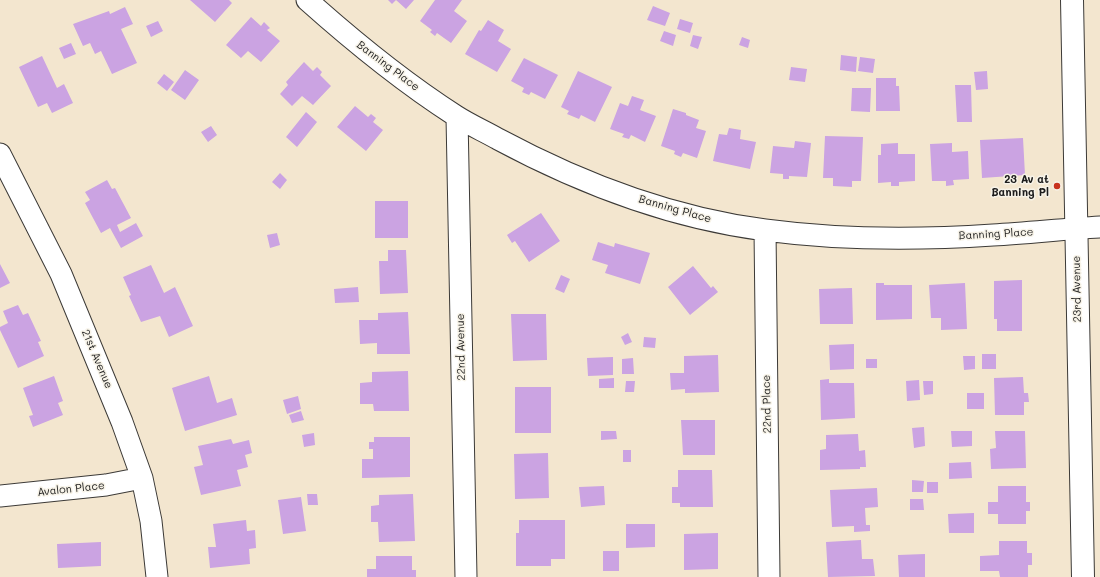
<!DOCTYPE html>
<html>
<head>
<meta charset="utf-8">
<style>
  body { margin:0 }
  canvas { display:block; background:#f3e6cf }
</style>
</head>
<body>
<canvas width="1100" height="577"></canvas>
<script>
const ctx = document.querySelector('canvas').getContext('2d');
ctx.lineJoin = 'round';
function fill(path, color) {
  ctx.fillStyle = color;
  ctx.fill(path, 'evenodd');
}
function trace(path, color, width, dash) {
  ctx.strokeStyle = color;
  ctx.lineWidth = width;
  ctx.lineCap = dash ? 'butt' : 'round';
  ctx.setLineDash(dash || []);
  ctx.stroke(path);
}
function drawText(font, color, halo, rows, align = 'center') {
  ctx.font = font + ' Mali,sans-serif';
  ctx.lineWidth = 3;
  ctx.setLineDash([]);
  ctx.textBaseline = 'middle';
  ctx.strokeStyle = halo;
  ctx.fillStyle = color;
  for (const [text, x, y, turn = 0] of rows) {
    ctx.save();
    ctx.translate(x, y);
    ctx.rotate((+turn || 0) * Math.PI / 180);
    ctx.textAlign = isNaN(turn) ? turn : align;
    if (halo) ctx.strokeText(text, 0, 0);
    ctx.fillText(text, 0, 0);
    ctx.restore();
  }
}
const building = new Path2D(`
  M190,0H229L232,3L215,22Z
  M388,0H414L406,9L396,0L392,4Z
  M435,0H462L454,11L467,21L451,43L437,33L435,36L430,32L432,30L420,21Z
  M653,6L670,13L665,26L647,20Z
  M125,7L133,24L121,29L137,63L112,74L101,51L95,54L90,43L83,46L73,24L109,11L110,14Z
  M251,17L261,26L264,22L270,28L267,30L280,41L261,62L248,51L241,58L226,45Z
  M680,19L693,23L690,33L677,29Z
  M488,20L504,30L498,41L511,49L497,72L465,54L479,30L481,31Z
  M158,21L163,31L151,37L146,26Z
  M664,31L676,35L673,46L660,41Z
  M693,35L702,37L698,49L690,46Z
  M742,37L750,40L748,48L739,45Z
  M71,43L76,54L64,59L59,48Z
  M841,55L857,57L856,72L840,70Z
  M42,56L57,88L64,84L73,103L52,113L47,103L38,107L19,67Z
  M860,57L875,59L873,73L858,71Z
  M524,58L558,75L545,99L531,92L529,95L522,92L524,88L511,81Z
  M304,62L313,71L317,67L322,72L320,75L331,86L313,105L302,96L292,106L280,94L288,85L286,82Z
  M791,67L807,69L805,82L789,80Z
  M185,70L199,80L185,100L171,90Z
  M578,71L612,87L595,122L581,115L579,119L567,114L569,111L561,107Z
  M987,71L988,89L976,90L974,72Z
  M164,74L174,82L167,91L157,83Z
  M876,78H896V86H899L900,111H876Z
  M955,85H971L972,122H957Z
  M852,88H871L870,112L851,111Z
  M632,96L644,100L640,110L656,116L645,142L631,135L629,139L622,137L624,134L610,129L620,103L628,106Z
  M355,106L368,117L371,114L376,118L373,122L383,130L366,151L337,127Z
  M673,109L686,113V115L699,120L696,128L706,131L697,158L683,153L681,157L674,154L675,151L661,146Z
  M306,112L317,122L297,147L286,137Z
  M211,126L217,135L208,142L201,132Z
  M729,128L741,130L740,139L756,142L750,169L713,161L719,134L727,135Z
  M825,136L863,137L861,181H852V187L833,186V178H823Z
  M1023,138L1025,175L982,178L980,140Z
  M795,141L811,143L807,177L789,176V179H783V174L770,173L773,146L794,148Z
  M898,143V154H915V181L899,182V186H891V182L878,183V155H881V144Z
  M952,143V152L968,151L969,179L953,180L954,185L946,186V181H932L930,144Z
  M280,173L287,180L280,189L272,182Z
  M107,180L112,189L115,188L131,218L117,225L120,232L136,223L143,236L121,248L110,228L101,233L85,203L90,200L85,192Z
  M375,201H408V238H375Z
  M541,213L560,241L529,262L515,241L512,243L507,235Z
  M277,233L280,245L270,248L267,235Z
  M598,242L614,247L615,243L650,253L640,284L605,273L608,265L592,260Z
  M388,250H406L408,293L380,294L379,261H388Z
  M0,264L10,283L0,288Z
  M151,265L164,293L175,287L193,326L169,337L160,316L141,322L129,296L131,295L123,277Z
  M693,266L711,288L713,286L718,292L690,315L668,287Z
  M561,275L570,279L564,293L555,289Z
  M1022,280V331H997V319H994V281Z
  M876,283H884V285H912V319L876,320Z
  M965,283L967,329L941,330V318H931L929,285Z
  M358,287L359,302L335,303L334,289Z
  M852,288L853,324H820L819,289Z
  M18,305L23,315L28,313L41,341L38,342L44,356L18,368L0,330V327L8,323L3,311Z
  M408,312L410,354H377V343L360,344L359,320H378V313Z
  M511,314H546L547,360L513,361Z
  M628,333L632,342L625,345L621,337Z
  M644,337L656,338L655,348L643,347Z
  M854,344V369L830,370L829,345Z
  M982,354H996V369H982Z
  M718,355L719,392L685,393V389L671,390L670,373H684V356Z
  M963,356H975V369L964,370Z
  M613,357V375L588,376L587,358Z
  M633,358L634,374H622V359Z
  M866,359H877V368H866Z
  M408,371L409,411H374L373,404H360V383L372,382V372Z
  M54,376L63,401L58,403L63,415L33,427L29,416L33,415L23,388Z
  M209,376L217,403L232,398L237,415L185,431L172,388Z
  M1023,377L1024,393H1028L1029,402H1024V415H995L994,378Z
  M614,378V388H599V379Z
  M829,379V383H854L855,418L821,420L820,380Z
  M919,380L920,400L907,401L906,381Z
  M626,381H635L634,392H625Z
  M923,381H933V394L924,395Z
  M515,387H551V433H515Z
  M967,393H984V409H967Z
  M298,396L301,409L287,414L283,400Z
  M301,411L304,420L292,423L289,415Z
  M681,420H715V455H683Z
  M924,427L925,446L914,448L912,428Z
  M601,431H616L617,439L601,440Z
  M951,431H972V446L952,447Z
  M995,431H1025L1026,468L991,469L990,449L996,448Z
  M314,433L315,445L304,447L302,435Z
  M858,434L859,451L865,450L866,467H860V469L820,470V450L826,449V435Z
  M374,437H410V477L362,478V459H373V449H369V442H374Z
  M231,439L233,444L249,440L252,453L245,455L248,467L237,470L241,486L201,495L194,467L203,465L198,446Z
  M623,450H631V462H623Z
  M548,453L549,498L515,499L514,454Z
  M971,462L972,478L949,479V463Z
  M678,470H712L713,507H680V503H672V487H678Z
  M912,480L924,481L923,492H912Z
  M927,482H938V493H927Z
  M604,486L605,505L581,507L579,487Z
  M998,486H1026V502H1030V511H1026V524H998V514H988V502H998Z
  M877,488L878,507L865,508L866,525H870V531L854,532V526L832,527L830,490Z
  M307,494H317L318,505H308Z
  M413,494L415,541L379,542L378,522H371V506L379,505V495Z
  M301,497L306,531L283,534L278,500Z
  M910,499H923L924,510H910Z
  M974,513V533H949L948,514Z
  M246,520L247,531L255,530L256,548L249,549L250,564L210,568L208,547H216L213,524Z
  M519,520H565V559H551V566H516V533H519Z
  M626,524H655V547L626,548Z
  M718,533V569L684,570V534Z
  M861,540L862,559H873L875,576L828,577L826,542Z
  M999,541H1027V553H1032V565H1028V577H1000L999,571H980V556L999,555Z
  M101,542V566L58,568L57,544Z
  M603,551H619V571H603Z
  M925,554V577H899L898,555Z
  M376,556H412V570H416V577H367V569H376Z`);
const street = new Path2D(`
  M307,0C354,42 403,82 456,116C470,125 484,131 498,139C580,183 672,218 765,230C840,240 918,240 993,235C1029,233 1064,229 1100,227
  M457,117L466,577
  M0,154L61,274L122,422L142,478L151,521L157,577
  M765,230L769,577
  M0,496L106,485L142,478`);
const secondary = new Path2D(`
  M1072,0L1083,577`);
const markers = [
  [1057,186,4,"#c8321e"]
];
const streetNames = [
  ["Banning Place",388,66,37],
  ["Banning Place",675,209,16],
  ["Banning Place",996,234,-3],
  ["23rd Avenue",1077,289,-91],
  ["22nd Avenue",461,347,-91],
  ["21st Avenue",97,359,67],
  ["22nd Place",767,404,-91],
  ["Avalon Place",71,489,-6]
];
const poiNames = [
  ["23 Av at",1049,180],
  ["Banning Pl",1049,193]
];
fill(building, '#cba3e2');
trace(street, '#3c3a37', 23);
trace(secondary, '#3c3a37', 24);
trace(street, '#fff', 21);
trace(secondary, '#fff', 22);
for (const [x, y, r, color] of markers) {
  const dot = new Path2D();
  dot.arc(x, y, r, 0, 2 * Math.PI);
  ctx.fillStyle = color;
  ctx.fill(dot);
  trace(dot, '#f7f3e8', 1.5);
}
drawText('11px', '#1c1c1c', '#f7f3e8', streetNames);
drawText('bold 11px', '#1c1c1c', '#f7f3e8', poiNames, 'right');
</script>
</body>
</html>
